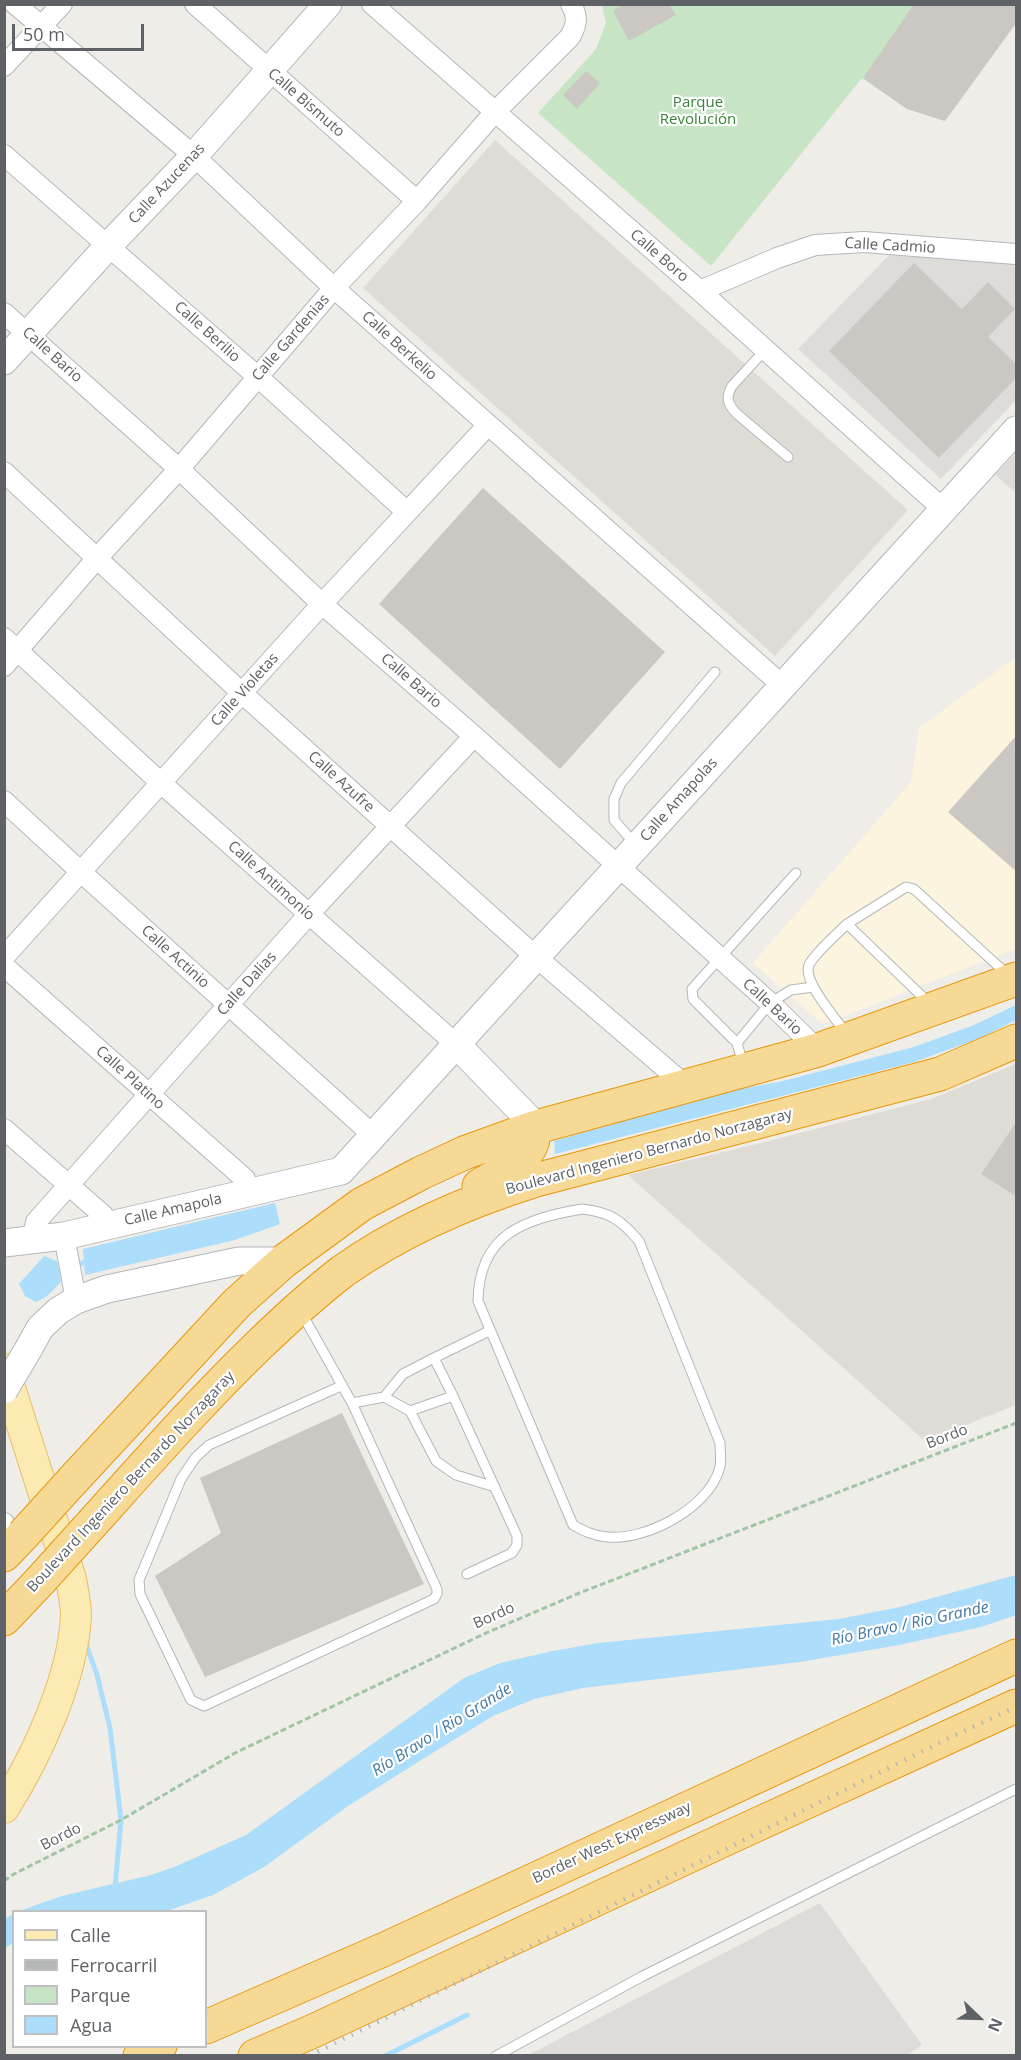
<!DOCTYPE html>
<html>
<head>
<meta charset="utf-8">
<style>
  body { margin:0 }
  #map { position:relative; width:1021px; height:2060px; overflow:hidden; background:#efede7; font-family:"Open Sans",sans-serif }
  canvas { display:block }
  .frame { position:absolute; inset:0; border:6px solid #5e6266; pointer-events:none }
  .legend { position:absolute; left:12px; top:1910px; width:195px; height:138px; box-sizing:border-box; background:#fff; border:2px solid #bfc0c2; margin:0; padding:8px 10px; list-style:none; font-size:18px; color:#5e6266 }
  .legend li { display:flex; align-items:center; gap:12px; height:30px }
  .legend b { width:30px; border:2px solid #bfc0c2 }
  .north { position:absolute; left:949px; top:1988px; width:60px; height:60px; -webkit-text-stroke:4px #fff; paint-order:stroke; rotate:113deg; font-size:16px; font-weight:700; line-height:24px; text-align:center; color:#5e6266 }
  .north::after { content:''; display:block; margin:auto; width:21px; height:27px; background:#5e6266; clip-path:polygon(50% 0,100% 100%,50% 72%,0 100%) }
  .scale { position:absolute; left:12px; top:24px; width:132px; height:27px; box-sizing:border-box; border:3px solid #5e6266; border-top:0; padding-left:8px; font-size:18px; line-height:21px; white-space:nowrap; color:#5e6266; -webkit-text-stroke:4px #fff; paint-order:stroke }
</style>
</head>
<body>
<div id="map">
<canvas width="1021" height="2060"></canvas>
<div class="frame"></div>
<ul class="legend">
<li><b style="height:8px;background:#fbeab1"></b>Calle</li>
<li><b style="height:8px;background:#b5b6b6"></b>Ferrocarril</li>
<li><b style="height:16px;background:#c7e5c5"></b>Parque</li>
<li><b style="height:16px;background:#acddfa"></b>Agua</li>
</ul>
<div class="north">N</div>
<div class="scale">50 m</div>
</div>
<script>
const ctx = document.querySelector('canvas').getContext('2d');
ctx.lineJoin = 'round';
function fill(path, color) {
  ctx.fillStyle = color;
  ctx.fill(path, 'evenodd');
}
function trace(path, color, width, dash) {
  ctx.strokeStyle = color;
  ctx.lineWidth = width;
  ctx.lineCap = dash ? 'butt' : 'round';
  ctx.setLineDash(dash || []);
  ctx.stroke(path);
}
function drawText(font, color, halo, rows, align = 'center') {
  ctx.font = font + ' "Open Sans",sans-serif';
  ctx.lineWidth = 4.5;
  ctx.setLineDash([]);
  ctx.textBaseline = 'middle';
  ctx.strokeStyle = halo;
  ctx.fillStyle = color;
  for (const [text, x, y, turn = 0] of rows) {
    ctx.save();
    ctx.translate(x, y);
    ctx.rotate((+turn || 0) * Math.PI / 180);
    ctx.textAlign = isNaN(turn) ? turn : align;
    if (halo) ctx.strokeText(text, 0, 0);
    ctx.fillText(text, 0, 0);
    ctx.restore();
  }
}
const commercial = new Path2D(`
  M1016,657V949L823,1024L753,963L911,782L919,728Z`);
const industrial = new Path2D(`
  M895,249L1016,260V400L941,479L798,349Z
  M1016,453V493L995,475Z
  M820,1903L922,2045L907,2055H528Z`);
const education = new Path2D(`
  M495,140L908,510L775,656L363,288Z
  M1016,1064V1405L925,1441L628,1175L773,1140L931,1099Z`);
const green = new Path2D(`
  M602,5H1016V22L945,121L907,109L862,78L711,266L538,113L596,49L606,23Z`);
const water = new Path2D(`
  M1016,1005V1020L978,1039L914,1062L555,1154L554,1141L732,1090L779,1082L914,1047L974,1025Z
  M275,1203L280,1224L235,1240L85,1275L83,1249Z
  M44,1256L57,1261L61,1282L46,1297L36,1302L25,1296L19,1284Z
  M1016,1575V1615L981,1627L899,1645L800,1662L583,1688L534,1699L493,1716L442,1747L348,1806L264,1867L213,1895L167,1911H19L62,1896L151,1875L174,1867L246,1835L464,1678L500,1663L553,1651L598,1643L839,1619L900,1607Z
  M13,1914V1943L5,1948V1919Z`);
const stream = new Path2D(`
  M52,1272L90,1261
  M85,1641L97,1675L110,1728L121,1820L115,1888
  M385,2056L467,2015`);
const building = new Path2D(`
  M624,4H669L676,15L629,41L613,11Z
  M914,4H1017V22L945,121L907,109L863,78Z
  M586,71L600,83L577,109L563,95Z
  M914,263L962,309L988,282L1015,309L988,337L1017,365V377L939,458L829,351Z
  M483,488L665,652L560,769L379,604Z
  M1017,735V872L948,812Z
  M1017,1121V1197L981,1174Z
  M342,1413L424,1584L205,1677L155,1576L221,1533L200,1478Z`);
const path = new Path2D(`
  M4,1881L14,1874L121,1820L235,1753L486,1633L577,1594L1016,1423`);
const lane = new Path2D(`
  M765,350L732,386C725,398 728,405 737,414L788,457
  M635,844L614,820V799L621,783L715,672
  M847,924L906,887L914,889L1008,975
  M846,1033C837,1020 802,981 809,965C814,954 838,933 847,924L929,1003
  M737,1043L693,999L692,989L796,873
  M743,1064L737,1043L770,1003L791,990L813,987
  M582,1209C610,1212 621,1220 639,1241L720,1443C720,1451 722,1463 719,1470C707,1509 645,1541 607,1537C594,1536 584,1531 573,1525L478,1301C479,1234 524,1219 582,1209Z
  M301,1312L352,1403L437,1589V1594L434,1599L204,1706L191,1700L140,1594L139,1580L181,1479L195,1458L209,1445L341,1386
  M434,1358L489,1331
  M384,1397L410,1411L436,1461L456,1475L495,1487
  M352,1403L384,1397L403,1374L434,1358L453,1396L517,1536V1545L512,1553L467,1574
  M410,1411L453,1396
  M496,2056L641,1977L1016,1789`);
const street = new Path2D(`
  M15,4L194,156L334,288L783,686
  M195,4L417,201
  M372,4L700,291L944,510
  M4,66L62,4
  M4,155L258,377L407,512
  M700,291L777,258L815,245L864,242L1016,254
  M4,313L179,469L322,604L474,736L770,1003L818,1050
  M4,472L243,694L536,957L685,1085
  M4,638L161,783L457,1045
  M4,666L98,557L179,469L334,288L417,201L494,113L570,37C577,25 578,16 571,4
  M4,801L81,872L374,1136
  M4,957L322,604L488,425
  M4,966L245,1179L250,1193
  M4,1129L103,1215L108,1225
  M64,1236L76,1300
  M32,1240L36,1222L309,914L474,736
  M4,1523L12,1547`);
const secondary = new Path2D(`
  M4,361L109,245L194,156L328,4
  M457,1045L529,1119L533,1128
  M341,1171L1016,430
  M4,1243L64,1236L341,1171
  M29,1348L40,1328L58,1311L76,1300L107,1289L239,1261H284`);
const primary = new Path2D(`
  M4,1369L71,1579C73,1591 76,1604 76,1616C73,1678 37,1756 4,1808`);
const highway = new Path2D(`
  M479,1186C496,1175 525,1164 532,1143C534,1139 533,1132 533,1128
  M73,1480L237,1303L284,1261L362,1204L421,1173L464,1153L533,1128L818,1050L1016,979
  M87,1529C143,1467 198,1404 258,1346C285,1320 313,1294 343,1271C401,1230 469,1201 536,1180L940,1074L1016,1041
  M4,1555L23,1535
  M4,1619L40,1581
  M206,2027L385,1949L1016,1656
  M140,2056L160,2046
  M255,2056L311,2032L732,1836L1016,1706`);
const rail = new Path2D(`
  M309,2056L947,1739L1016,1707`);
const secondaryBridge = new Path2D(`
  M4,1390L29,1348`);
const highwayBridge = new Path2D(`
  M23,1535L73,1480
  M40,1581L87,1529`);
const streetNames = [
  ["Calle Bismuto",306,103,41],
  ["Calle Azucenas",167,184,-47],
  ["Calle Cadmio",890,246,3],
  ["Calle Boro",659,256,41],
  ["Calle Berilio",207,332,42],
  ["Calle Gardenias",291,338,-49],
  ["Calle Berkelio",399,346,42],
  ["Calle Bario",52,355,42],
  ["Calle Bario",411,681,41],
  ["Calle Violetas",245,690,-48],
  ["Calle Azufre",341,782,42],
  ["Calle Amapolas",679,800,-48],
  ["Calle Antimonio",271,881,42],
  ["Calle Actinio",175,957,42],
  ["Calle Dalias",247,984,-48],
  ["Calle Bario",772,1007,43],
  ["Calle Platino",130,1078,42],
  ["Boulevard Ingeniero Bernardo Norzagaray",649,1152,-15],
  ["Calle Amapola",173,1210,-13],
  ["Bordo",947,1437,-21],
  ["Boulevard Ingeniero Bernardo Norzagaray",131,1482,-47],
  ["Bordo",494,1616,-24],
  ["Bordo",61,1837,-27],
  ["Border West Expressway",612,1843,-25]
];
const parkNames = [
  ["Parque",698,103],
  ["Revolución",698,120]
];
const waterNames = [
  ["Río Bravo / Rio Grande",910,1624,-12],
  ["Río Bravo / Rio Grande",442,1730,-32]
];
fill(commercial, '#fcf4df');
fill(industrial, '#dedcd9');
fill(education, '#dfdcd5');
fill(green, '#c7e5c5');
fill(water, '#acddfa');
trace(stream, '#acddfa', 5);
fill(building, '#cbc8c4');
trace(lane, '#b4b7ba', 11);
trace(street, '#b4b7ba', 22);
trace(secondary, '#b3b6ba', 29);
trace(primary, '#eabd66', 32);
trace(highway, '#e9970d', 35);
trace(path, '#9ec6a7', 3, [6, 3]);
trace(lane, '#fff', 9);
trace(street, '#fff', 20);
trace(secondary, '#fff', 27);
trace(primary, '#fbeab1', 30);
trace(highway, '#f7d996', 33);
trace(rail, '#b5b6b6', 4.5, [1.5, 8]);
trace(secondaryBridge, '#b3b6ba', 29, []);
trace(highwayBridge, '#e9970d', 35, []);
trace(secondaryBridge, '#fff', 27);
trace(highwayBridge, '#f7d996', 33);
drawText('15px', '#5e6266', '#fff', streetNames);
drawText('15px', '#3b823a', '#fff', parkNames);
drawText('italic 16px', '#467aa4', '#fff', waterNames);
</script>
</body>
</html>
